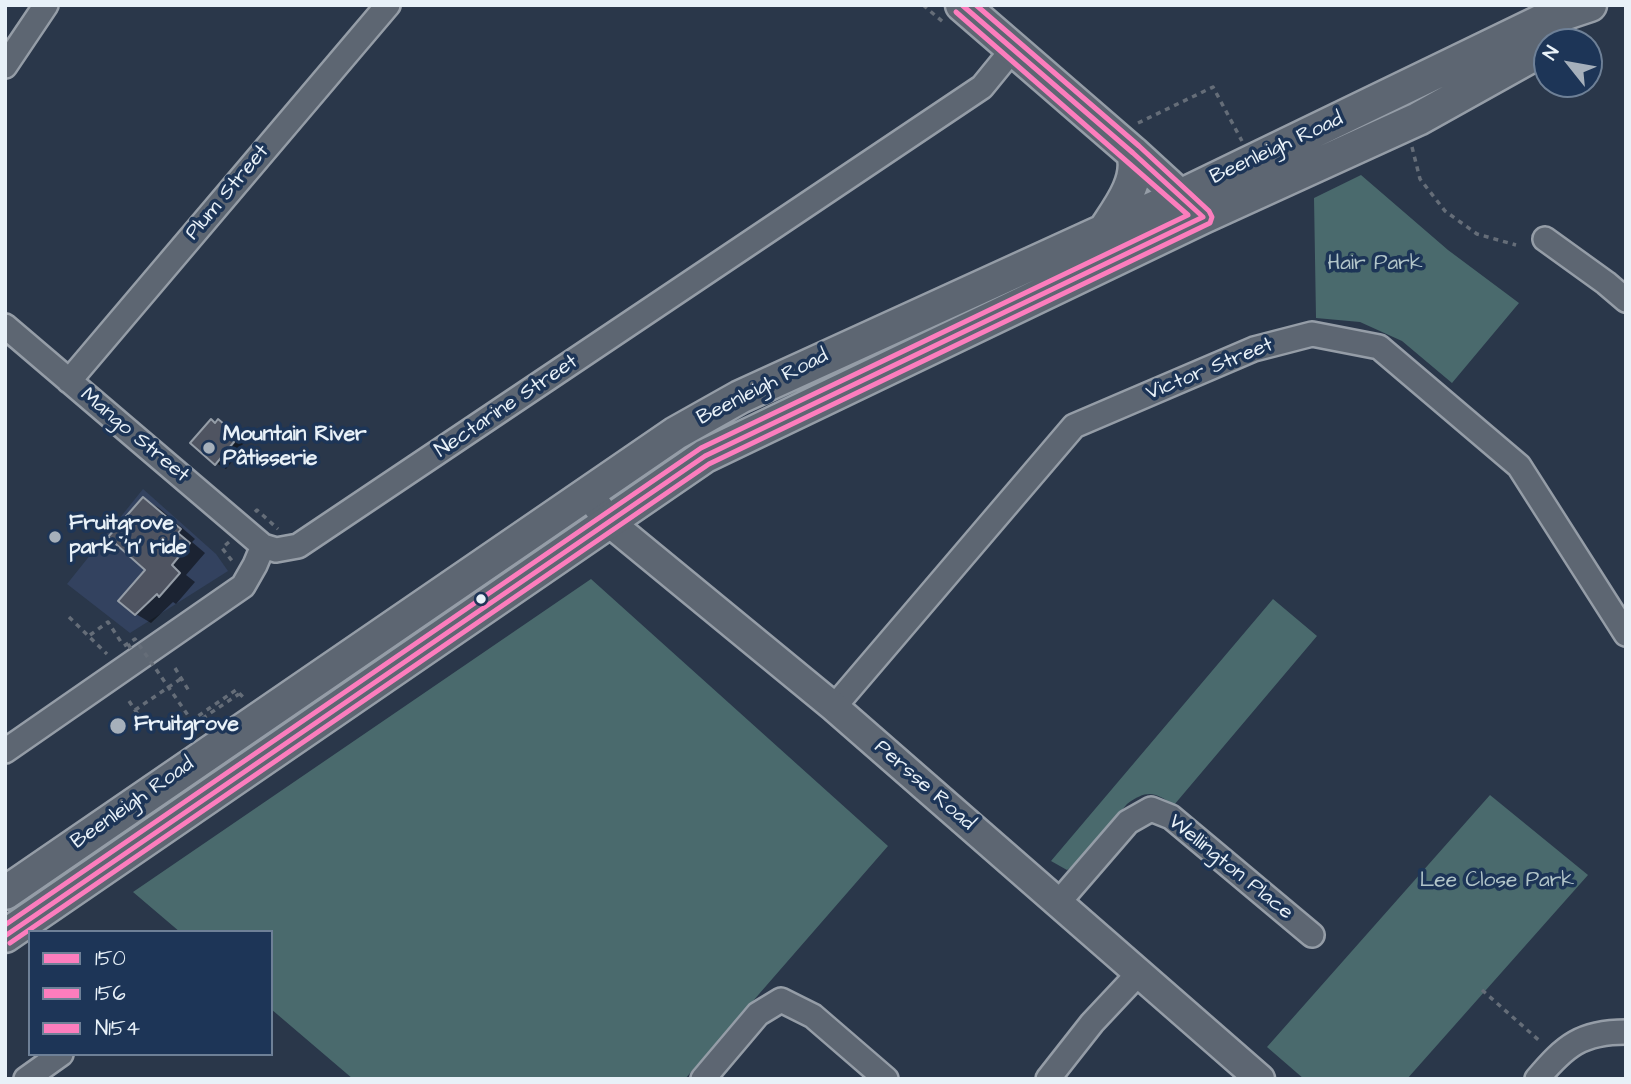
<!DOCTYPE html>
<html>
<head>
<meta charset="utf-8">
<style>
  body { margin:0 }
  #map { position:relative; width:1631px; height:1084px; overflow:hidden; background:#2a374a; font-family:"Architects Daughter",sans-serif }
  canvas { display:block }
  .frame { position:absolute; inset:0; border:7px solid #e8f1f8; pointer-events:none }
  .legend { position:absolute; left:28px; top:930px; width:245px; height:126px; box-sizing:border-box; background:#1d3557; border:2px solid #6e8097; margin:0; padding:9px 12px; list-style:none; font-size:21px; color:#e8f1f8 }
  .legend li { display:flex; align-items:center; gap:14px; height:35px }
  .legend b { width:35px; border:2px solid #6e8097 }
  .north { position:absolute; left:1533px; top:28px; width:70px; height:70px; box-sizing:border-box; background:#1d3557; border:2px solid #6e8097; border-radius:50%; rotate:301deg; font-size:19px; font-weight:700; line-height:28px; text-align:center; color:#e8f1f8 }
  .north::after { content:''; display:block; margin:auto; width:24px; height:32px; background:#a6b0bb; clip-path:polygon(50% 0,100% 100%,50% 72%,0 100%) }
</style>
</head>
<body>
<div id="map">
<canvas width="1631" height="1084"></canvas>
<div class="frame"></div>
<ul class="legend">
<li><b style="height:9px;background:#fc7dbd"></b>150</li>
<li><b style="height:9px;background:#fc7dbd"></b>156</li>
<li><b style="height:9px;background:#fc7dbd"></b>N154</li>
</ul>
<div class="north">N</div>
</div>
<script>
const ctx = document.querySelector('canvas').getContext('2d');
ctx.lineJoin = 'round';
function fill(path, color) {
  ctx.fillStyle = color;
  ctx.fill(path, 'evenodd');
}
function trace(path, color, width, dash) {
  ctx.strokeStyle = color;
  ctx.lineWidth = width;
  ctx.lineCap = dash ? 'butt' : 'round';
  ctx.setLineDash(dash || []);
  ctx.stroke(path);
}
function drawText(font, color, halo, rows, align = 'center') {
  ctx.font = font + ' "Architects Daughter",sans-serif';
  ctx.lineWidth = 7;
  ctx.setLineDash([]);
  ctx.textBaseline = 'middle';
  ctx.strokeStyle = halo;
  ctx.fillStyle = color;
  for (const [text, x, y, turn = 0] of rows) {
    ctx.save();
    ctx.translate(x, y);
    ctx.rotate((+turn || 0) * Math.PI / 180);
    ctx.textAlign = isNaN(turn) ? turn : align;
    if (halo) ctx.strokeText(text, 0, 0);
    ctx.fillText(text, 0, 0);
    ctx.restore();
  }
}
const built = new Path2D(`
  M143,489L216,554L228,571L130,633L67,584Z`);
const green = new Path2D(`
  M1361,175L1448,250L1519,303L1452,383L1402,341L1360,322L1316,318L1314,198Z
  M591,579L888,846L685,1079H353L271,1009V932H180L133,892Z
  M1273,599L1317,636L1174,805C1155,792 1147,789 1127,804L1075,865L1067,870L1051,861Z
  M1490,795L1588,875L1407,1079H1304L1267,1047Z`);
const shadow = new Path2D(`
  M219,421L246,441L241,446L243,448L226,469L216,463V424Z
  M144,499L159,508L195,539L192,542L205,553L186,575L195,582L176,604L173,602L151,623L136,614L121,601L148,569Z`);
const building = new Path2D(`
  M211,419L215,423L218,419L237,435L232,440L234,442L215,465L190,443Z
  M143,497L181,529L178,533L190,543L172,565L180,573L159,597L157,594L135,615L118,601L145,570L108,537Z`);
const path = new Path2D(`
  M923,5L943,22
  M1138,123L1213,87L1242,141
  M1412,147L1420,179L1445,211L1477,234L1516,245
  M255,512L257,510L278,529
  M229,542L222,548L233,562
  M69,617L107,654
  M90,635L108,622L123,645
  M175,668L189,691
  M129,701L143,722
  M135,710L182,678
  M194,724L239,694
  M182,727L236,690L243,697L245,696
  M1482,990L1542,1043`);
const minor = new Path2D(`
  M5,66L46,5
  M1545,239L1606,283L1626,300
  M5,326L263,546L276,550L298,546L982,87L1013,49
  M69,381L388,5
  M834,707L1074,426L1254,349L1312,334L1379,347L1519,466L1626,634
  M5,751L243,586L255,565L263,546
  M1058,903L1128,822L1151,809L1171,817L1312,935
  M26,1079L61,1054
  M703,1079L758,1014L781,1000L813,1016L886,1079
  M1048,1079L1092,1023L1138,974
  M1537,1079C1565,1046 1581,1032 1626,1032`);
const tertiary = new Path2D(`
  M588,493L609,522L834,707L1260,1079`);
const secondary = new Path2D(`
  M962,5L1133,153L1194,209
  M1106,228C1120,207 1141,179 1133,153
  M5,893L676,433L740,397L1180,196L1542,21L1590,5
  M5,936L705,456L1203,217L1418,119L1547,47`);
const pathBridge = new Path2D(`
  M128,644L133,652
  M124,646L135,639L194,724L185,730`);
const bus1 = new Path2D(`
  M5,936L705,456L1203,217L1133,153L962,5`);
const bus2 = new Path2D(`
  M10,943L709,464L1210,223L1212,217L1209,211L1139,146L976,5`);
const bus3 = new Path2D(`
  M5,925L701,448L1188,215L956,12`);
const markers = [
  [209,448,7,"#a6b0bb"],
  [55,537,7,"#a6b0bb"],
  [481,599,6,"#e8f1f8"],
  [118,726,9,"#a6b0bb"]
];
const streetNames = [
  ["Beenleigh Road",1277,149,-25],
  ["Plum Street",228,193,-50],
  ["Victor Street",1210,370,-22],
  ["Beenleigh Road",763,388,-27],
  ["Nectarine Street",507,407,-34],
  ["Mango Street",134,436,40],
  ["Persse Road",924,786,41],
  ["Beenleigh Road",133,804,-35],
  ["Wellington Place",1230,868,39]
];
const parkNames = [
  ["Hair Park",1375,265],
  ["Lee Close Park",1497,882]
];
const poiNames = [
  ["Mountain River",223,436],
  ["Pâtisserie",223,460],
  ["Fruitgrove",69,525],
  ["park 'n' ride",69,549],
  ["Fruitgrove",134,726]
];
fill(built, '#33425f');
fill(green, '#4a6a6d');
fill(shadow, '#0007');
fill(building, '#4f5461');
trace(building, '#959da7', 2);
trace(minor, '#959da7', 28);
trace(tertiary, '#959da7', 33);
trace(secondary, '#959da7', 37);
trace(path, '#656d78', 3.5, [5, 5]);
trace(minor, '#5d6672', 23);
trace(tertiary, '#5d6672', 28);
trace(secondary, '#5d6672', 32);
trace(pathBridge, '#656d78', 3.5, [5, 5]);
trace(bus1, '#fc7dbd', 5);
trace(bus2, '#fc7dbd', 5);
trace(bus3, '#fc7dbd', 5);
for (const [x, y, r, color] of markers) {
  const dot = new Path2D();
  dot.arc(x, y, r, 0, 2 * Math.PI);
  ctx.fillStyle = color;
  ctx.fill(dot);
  trace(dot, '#1d3557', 2.5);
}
drawText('21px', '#e8f1f8', '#1d3557', streetNames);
drawText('21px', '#b2c5c9', '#1d3557', parkNames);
drawText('bold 21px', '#e8f1f8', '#1d3557', poiNames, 'left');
</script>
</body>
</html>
